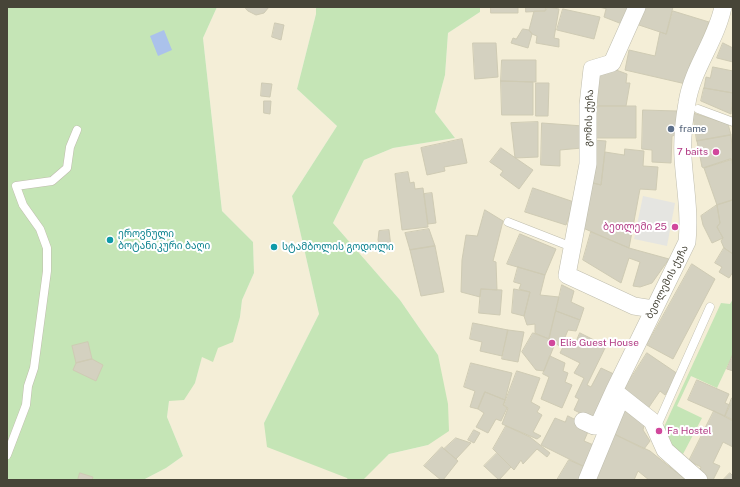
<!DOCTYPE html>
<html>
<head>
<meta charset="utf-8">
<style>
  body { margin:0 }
  #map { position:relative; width:740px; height:487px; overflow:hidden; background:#f4f3ea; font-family:"Public Sans",sans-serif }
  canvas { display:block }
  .frame { position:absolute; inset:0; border:8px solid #474538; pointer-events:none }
</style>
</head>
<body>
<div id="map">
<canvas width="740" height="487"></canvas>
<div class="frame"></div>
</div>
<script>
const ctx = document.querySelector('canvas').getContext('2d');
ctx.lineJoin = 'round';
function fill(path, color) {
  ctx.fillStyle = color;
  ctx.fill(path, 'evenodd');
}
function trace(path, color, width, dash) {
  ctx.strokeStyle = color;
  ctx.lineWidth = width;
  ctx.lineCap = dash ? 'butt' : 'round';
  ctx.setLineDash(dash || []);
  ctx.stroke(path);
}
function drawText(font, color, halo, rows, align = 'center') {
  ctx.font = font + ' "Public Sans","Noto Sans Georgian",sans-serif';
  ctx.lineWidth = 4;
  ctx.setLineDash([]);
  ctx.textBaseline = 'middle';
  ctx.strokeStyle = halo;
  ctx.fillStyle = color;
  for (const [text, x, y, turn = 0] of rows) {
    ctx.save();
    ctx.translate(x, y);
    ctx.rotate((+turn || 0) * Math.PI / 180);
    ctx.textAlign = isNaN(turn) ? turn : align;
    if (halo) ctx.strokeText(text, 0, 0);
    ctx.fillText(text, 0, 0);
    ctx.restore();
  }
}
const commercial = new Path2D(`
  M217,7H316V14L297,89L337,126L292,196L319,314L264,423L348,478V480H143L166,468L183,456L167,417L169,401L195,383L202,356L218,348L240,317L242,300L254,273L253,242L222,211L203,38Z
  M480,7H733V480L362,479L389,454L428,445L438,355L400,300L333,223L364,160L393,148L455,138L435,112L445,75L448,33L480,12Z`);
const green = new Path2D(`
  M7,7H217L203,38L222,211L253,242L254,273L242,300L240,317L233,342L218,348L213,362L202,357L195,383L184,400L169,401L167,417L183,456L166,468L143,480H7Z
  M316,7H480V12L448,33L445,75L435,112L455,138L393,148L364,160L333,223L400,300L438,355L448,404L449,431L428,445L389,454L363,480H348L347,478L267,447L264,423L319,314L292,196L337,126L297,89L316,14Z
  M733,299V354L717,388L691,376L677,406L702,418L683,454L668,444L663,429L721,303L730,304Z`);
const parking = new Path2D(`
  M643,196L675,203L667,246L634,239Z`);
const water = new Path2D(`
  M164,30L172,50L158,56L150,36Z`);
const building = new Path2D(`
  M245,7H269L264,13L256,15L248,11Z
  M491,7H518V13H491Z
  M526,7H546L545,11L526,12Z
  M548,7L559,9L554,38L559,39V47L536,43L537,36L532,34L529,30L534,11H545Z
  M599,7H630L622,24L604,17L606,9Z
  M646,7H673L666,34L639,25Z
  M563,9L600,17L594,39L557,30Z
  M673,11L709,22L693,64L690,63L686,84L625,70L629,50L655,56L660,32L666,34Z
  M275,23L284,25L281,40L272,37Z
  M523,29L529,30L532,34L528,48L511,43L513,38L516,39Z
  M473,43H496L498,77L475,79Z
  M723,43L733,48V62L717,58Z
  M502,60H536V82L501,81Z
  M608,67L627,74L626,83H630L626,106H594L600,73L605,74Z
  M713,67L733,71V93L704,88L706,77L710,78Z
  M501,81L533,82V115H502Z
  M262,83L272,84L270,97L261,96Z
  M536,83H549L548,116H536Z
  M704,88L733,93L731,114L701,101Z
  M264,101H271L270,114L264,113Z
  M594,106H636V138H592Z
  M643,110L677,111L676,135L672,136L671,163L652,162V150L642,149Z
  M693,113L728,124L731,135L697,141Z
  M538,122V157L515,158L511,123Z
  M542,123L583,126L582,148L560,150V166L541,165Z
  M731,135L733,159L704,168L702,167L697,141Z
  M462,139L467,163L444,167L445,171L427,175L421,148Z
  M592,140L606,141L601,185L589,182Z
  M501,148L533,170L519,189L500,175L503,171L490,162Z
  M625,149L644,151L643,166L658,167L656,190L640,189L629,248L583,228L589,182L601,185L605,152L624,155Z
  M731,159L733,166V200L717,205L704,168Z
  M408,172L410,183L414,182L415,189L423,188L428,227L402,230L395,174Z
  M533,188L574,202L566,225L525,212Z
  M432,193L436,223L428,224L424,194Z
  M733,200V254L724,248L721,241L723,238L717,227L720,223L717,205Z
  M717,205L720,223L717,227L723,238L712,243L703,225L701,216Z
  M485,210L503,221L493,261L496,262L497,290L481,289L480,297L461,292L462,260L466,235L477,236Z
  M429,229L435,246L410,250L405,233Z
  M389,230L391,247L381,248L378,240L379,231Z
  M591,232L629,248L669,259L652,283L640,287L633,286L640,262L629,258L621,283L583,260Z
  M520,234L556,249L545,275L507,264Z
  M435,246L444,292L421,296L410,250Z
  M724,248L733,254V272L729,278L719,272L722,267L715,263Z
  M692,264L715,279L673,359L647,345Z
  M518,267L545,275L540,295L559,297L549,339L535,333V324L527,325L524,316L530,292L519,289L521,284L514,282Z
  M562,285L574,291L571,302L584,308L580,320L556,311Z
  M481,289L502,290L500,315L479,313Z
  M514,289L530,292L524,316L512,313Z
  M556,311L580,320L576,331L568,330L561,347L549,339Z
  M473,323L508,330L502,356L480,351L482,342L470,339Z
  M508,330L524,332L518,362L502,359Z
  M533,333L549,339L554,346L544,371L536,370L522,352Z
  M580,333L606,346L587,385L591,387L601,368L616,375L595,417L586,416L574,410L579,399L575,397L584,378L574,373L580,363L560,353L565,343L573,348Z
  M88,342L92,359L76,363L72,346Z
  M647,353L678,374L665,395L660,391L647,410L621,394Z
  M733,354V371L727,369Z
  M550,356L565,363L563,371L568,373L565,382L572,385L562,408L541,399L549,377L543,374Z
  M92,359L103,365L96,381L73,370L76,363Z
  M471,363L512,373L505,400L485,392L478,409L470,407L475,391L464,387Z
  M517,371L540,378L531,402L540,407L537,412L542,415L533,432L541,436L537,439L502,424L508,408L504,405Z
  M697,380L729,394L725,403L730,405L725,416L688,400Z
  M485,392L505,400L503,405L507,408L501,421L496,419L488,433L476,427L484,413L478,409Z
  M732,398H733V420L725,416Z
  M622,409L644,425L643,430L650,441L644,449L612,433Z
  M714,411L733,421V447L723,442L713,463L720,466L713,480H707L697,476L701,467L689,461Z
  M568,416L590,427L584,441L596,446L587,468L541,445L555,418L565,422Z
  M506,426L530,437L550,453L547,457L537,449L523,464L521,460L514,470L493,449Z
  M474,430L480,433L474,443L468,440Z
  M612,433L650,451L686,480H649L638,471L634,480H591Z
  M456,438L471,443L456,459L444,449Z
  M442,447L458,461L443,480H441L424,466Z
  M497,453L511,467L499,480L484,466Z
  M569,460L587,468L582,480H557Z
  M80,473L93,477L92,480H78Z
  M730,473L732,475L733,473V480H723Z`);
const lane = new Path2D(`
  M698,109L733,122
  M508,222L572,247
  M656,428L710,307
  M7,455L26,405L28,386L34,368L47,271V248L40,229L23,205L16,186L52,181L67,168L70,147L77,130`);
const street = new Path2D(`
  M637,7L612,63L592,69L588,105V164L567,275L634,306L653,309
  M583,421L594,426L599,424L614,391L652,421L665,450L699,480
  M587,480L618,405L614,391L687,242C690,212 685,188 683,158C682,141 684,120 687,103C692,69 716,41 723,7`);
const markers = [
  [671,129,4,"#5c6f8a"],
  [716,152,4,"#d1479c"],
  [675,227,4,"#d1479c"],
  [110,240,4,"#0f9aa8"],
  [274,247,4,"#0f9aa8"],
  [552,343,4,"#d1479c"],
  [659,431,4,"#d1479c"]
];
const streetNames = [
  ["გომის ქუჩა",589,118,-88],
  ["ბეთლემის ქუჩა",667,282,-63]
];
const serviceNames = [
  ["frame",679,129]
];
const hotelNames = [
  ["7 baits",708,152],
  ["ბეთლემი 25",667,227],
  ["Elis Guest House",560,343,"left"],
  ["Fa Hostel",667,431,"left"]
];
const cultureNames = [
  ["ეროვნული",118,234],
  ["ბოტანიკური ბაღი",118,246],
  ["სტამბოლის გოდოლი",282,247]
];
fill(commercial, '#f4eed7');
fill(green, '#c5e5b6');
fill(parking, '#e5e5e1');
fill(water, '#abc2eb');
fill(building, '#d4d1c0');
trace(building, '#cfcbb4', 1);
trace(lane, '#bfbdad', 9);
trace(street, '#bfbdad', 18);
trace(lane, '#fff', 8);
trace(street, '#fff', 17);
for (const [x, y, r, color] of markers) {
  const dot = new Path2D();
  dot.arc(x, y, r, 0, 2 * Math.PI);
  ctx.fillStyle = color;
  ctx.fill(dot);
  trace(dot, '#fff', 1.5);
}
drawText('10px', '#474538', '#fff', streetNames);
drawText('10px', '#4e5e75', '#fff', serviceNames, 'left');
drawText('10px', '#b23c85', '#fff', hotelNames, 'right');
drawText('10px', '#0d838f', '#fff', cultureNames, 'left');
</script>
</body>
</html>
